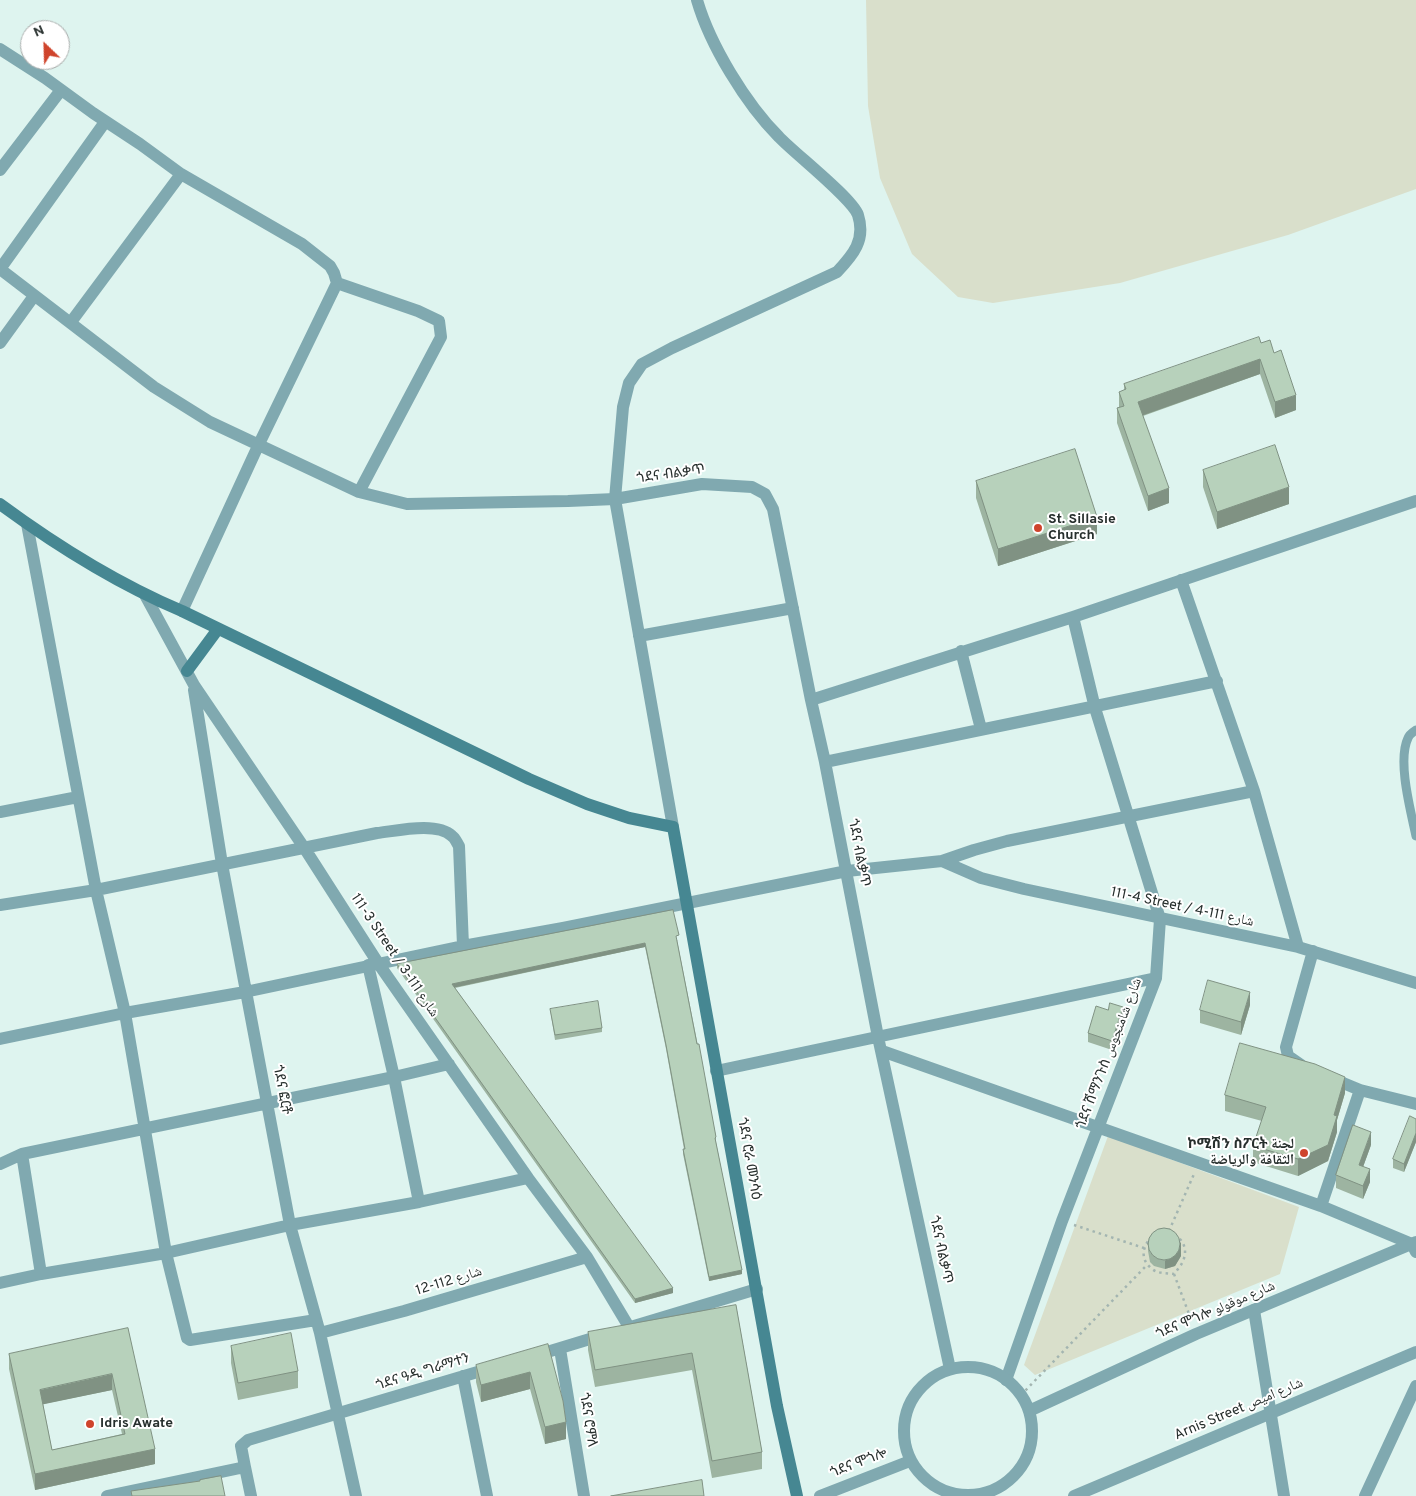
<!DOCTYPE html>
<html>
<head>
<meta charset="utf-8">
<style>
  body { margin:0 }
  #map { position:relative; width:1416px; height:1496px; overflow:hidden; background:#def4ef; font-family:Overpass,sans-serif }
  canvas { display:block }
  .north { position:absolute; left:20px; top:20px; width:50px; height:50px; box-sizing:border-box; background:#fff; border:1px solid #a9acab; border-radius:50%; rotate:336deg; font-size:14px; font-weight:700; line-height:20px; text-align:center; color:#272f2d }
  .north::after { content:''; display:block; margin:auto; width:18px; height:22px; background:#cf442c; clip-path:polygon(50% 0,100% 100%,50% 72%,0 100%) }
</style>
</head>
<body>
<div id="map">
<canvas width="1416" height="1496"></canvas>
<div class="north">N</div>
</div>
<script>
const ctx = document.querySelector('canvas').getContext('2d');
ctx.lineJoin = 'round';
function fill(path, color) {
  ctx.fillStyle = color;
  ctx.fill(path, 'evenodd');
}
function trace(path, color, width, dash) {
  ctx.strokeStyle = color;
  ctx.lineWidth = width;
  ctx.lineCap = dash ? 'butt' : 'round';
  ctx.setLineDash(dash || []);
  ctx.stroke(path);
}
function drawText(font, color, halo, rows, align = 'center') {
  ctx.font = font + ' Overpass,"Noto Naskh Arabic","Noto Sans Ethiopic",sans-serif';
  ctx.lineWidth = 4;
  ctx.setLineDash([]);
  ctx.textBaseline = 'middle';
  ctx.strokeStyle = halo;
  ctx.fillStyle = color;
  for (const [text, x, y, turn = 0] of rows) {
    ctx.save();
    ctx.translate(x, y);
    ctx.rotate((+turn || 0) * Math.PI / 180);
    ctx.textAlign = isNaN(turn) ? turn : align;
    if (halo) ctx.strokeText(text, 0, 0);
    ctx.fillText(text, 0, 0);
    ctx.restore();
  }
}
const green = new Path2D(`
  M866,0H1416V189L1288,235L1120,283L993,303L958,297L912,254L880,178L868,106Z
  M1108,1136L1299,1207L1280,1274L1035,1375L1024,1365Z`);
const path = new Path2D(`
  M1074,1225L1144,1248
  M1169,1231L1194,1174
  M1162,1232C1178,1232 1190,1245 1183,1261C1181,1266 1177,1270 1174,1274C1166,1273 1157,1274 1151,1268C1136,1256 1146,1236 1162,1232Z
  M1174,1274L1192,1322
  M1021,1395L1147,1265`);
const service = new Path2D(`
  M1416,730C1413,732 1409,735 1408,738C1397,761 1411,812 1416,836`);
const minor = new Path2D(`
  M0,49L45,78L93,113L140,144L181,174L302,244L330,266L334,273L337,283L258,446L182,611
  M0,170L61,90
  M0,269L154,387L210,422L359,492L407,504L568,501L615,499L702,484L752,487L765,494L773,509L811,700L825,762L878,1037L950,1369
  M0,269L105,122
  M337,283L418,311L439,321L441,337L359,492
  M71,322L181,174
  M0,343L34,296
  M27,524L96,890L125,1013L166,1253L187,1338L190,1340L316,1320
  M1181,580L1254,791L1298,947
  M145,595L194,685L305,849L378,963L528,1178L587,1257L629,1327
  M639,636L793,608
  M961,651L981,729
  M194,690L222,864L290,1225L320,1333L356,1496
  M811,700L1073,617L1416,501
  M825,762L1217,681
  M0,812L78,797
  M673,827L615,499L623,407L629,383L642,364L672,348L837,272C853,255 866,240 858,215C852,198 794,153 779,137C746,104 710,45 697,0
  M942,861L981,878L1024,889L1298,947L1416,983
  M0,905L96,890L377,833C396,831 437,821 452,836C455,838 457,843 459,846L463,946
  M368,965L394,1077L419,1202
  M0,1039L125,1013L245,992L463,946L563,928L847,871L942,861L974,850L1007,841L1254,791
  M882,1051L1321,1206L1412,1244L1416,1252
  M1301,1065L1288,1056L1286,1047L1313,951
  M716,1071L1156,978
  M1331,1078L1360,1090L1416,1104
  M22,1154L41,1274
  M0,1164L22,1154L394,1077L449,1064
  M1321,1206L1360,1090
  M0,1283L41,1274L166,1253L290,1225L419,1202L528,1178
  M1254,1310L1284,1496
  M634,1326L757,1289
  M320,1333L404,1311L587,1257
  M560,1349L584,1496
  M534,1356L603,1335
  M463,1376L487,1496
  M1006,1380L1062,1221L1156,978L1160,919L1095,708L1073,617
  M245,1467L251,1496
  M972,1495V1496
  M107,1496L245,1467L241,1446L248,1440L491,1368
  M1074,1496L1416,1352
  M1365,1496L1416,1386`);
const tertiary = new Path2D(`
  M904 1431a64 64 0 1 1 128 0a64 64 0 1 1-128 0Z
  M1029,1411L1196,1334L1416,1242
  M820,1496L910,1461`);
const secondary = new Path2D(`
  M0,504C57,546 116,583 182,611L529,779L587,804L629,818L673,827L777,1406L797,1496
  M187,671L218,629`);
const wall = new Path2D(`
  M1261,343L1296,410L1275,418L1260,374L1143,416L1169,503L1148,511L1117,423V408L1119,407V392L1124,390V384Z
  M1203,470L1289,504L1217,529L1203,487Z
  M976,481L1097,534L998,566L976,498Z
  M677,940L716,1137V1142L742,1274L709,1281L683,1154V1149H684L666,1049L645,947L455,988L673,1293L635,1303L397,968V964L679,940Z
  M1250,1005L1241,1035L1200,1023V1010Z
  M550,1009L602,1028V1032L555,1040Z
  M1108,1010L1123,1015L1112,1050L1088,1042V1033Z
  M1345,1093L1337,1120V1132L1328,1161L1298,1176L1253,1162V1146L1262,1121L1225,1111V1095Z
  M1416,1119V1142L1404,1172L1393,1168V1159Z
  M1371,1145L1363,1167L1370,1182L1363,1199L1336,1188V1175Z
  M1148,1242L1181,1251V1256L1175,1266L1165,1269L1154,1266L1150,1262L1148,1251Z
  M736,1305L762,1452V1469L712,1478L692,1370L595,1387L588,1350V1332Z
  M128,1328L155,1464L35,1490L9,1369V1354ZM112,1390L122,1434L52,1450L43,1404Z
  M548,1344L566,1439L545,1444L530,1389L481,1402L476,1382V1365Z
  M231,1346L298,1371V1388L238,1400L231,1363Z`);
const shadedWall = new Path2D(`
  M1260,359V374L1138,417V402Z
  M1296,395V410L1275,418V402Z
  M1289,487V504L1217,529V512Z
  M1169,488V503L1148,511V496Z
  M1097,517V534L998,566V549Z
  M645,943V947L452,988V984Z
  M1250,992V1005L1241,1035V1022Z
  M1123,1007V1015L1112,1050V1041Z
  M1345,1077V1093L1337,1120V1132L1328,1161L1298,1176V1159L1334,1115Z
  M1371,1132V1145L1359,1178V1165Z
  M1416,1133V1142L1404,1172V1164Z
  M1370,1169V1182L1363,1199V1186Z
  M1181,1242V1256L1175,1266L1165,1269V1261Z
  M742,1270V1274L709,1281V1277Z
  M673,1288V1293L635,1303V1299Z
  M530,1372V1389L481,1402V1385Z
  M112,1374V1390L40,1405V1390Z
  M566,1422V1439L545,1444V1427Z
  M155,1449V1464L35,1490V1474Z`);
const building = new Path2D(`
  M1259,337L1261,343L1270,340L1274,353L1281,350L1296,395L1275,402L1260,359L1138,402L1169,488L1148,496L1117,408L1124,406L1119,392L1126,389L1124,384Z
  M1275,445L1289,487L1217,512L1203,470Z
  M1075,449L1097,517L998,549L976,481Z
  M673,910L679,935L676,936L697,1044H699L716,1137L715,1138L742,1270L709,1277L683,1149H685L666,1045L645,943L452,984L673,1288L635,1299L397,964Z
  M1208,980L1250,992L1241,1022L1200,1010Z
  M598,1001L602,1028L555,1035L550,1009Z
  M1110,1003L1123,1007L1112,1041L1088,1033L1096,1006L1108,1010Z
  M1240,1043L1315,1064L1345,1077L1334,1115L1337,1116L1328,1145L1298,1159L1253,1146L1266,1107L1225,1095Z
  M1410,1116L1416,1119V1133L1404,1164L1393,1159Z
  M1353,1125L1371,1132L1359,1165L1370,1169L1363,1186L1336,1175Z
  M1148 1244a16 16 0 1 1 32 0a16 16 0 1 1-32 0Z
  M736,1305L762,1452L712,1461L692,1353L595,1370L588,1332Z
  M128,1328L155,1449L35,1474L9,1354ZM112,1374L125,1434L52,1450L40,1390Z
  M291,1333L298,1371L238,1383L231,1346Z
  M548,1344L563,1401L566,1422L545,1427L530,1372L481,1385L476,1365Z
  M221,1476L225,1496H132L131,1491L200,1481V1480Z
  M702,1480L704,1496H611Z`);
const markers = [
  [1038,528,5,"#cf442c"],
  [1304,1153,5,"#cf442c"],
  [90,1424,5,"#cf442c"]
];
const streetNames = [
  ["ጎደና ብልቃጥ",671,475,-8],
  ["ጎደና ብልቃጥ",858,853,79],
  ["111-4 Street / شارع 111-4",1182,908,12],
  ["111-3 Street / شارع 111-3",394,956,56],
  ["ጎደና ሽማንጉስ شارع شامنجوس",1110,1054,-69],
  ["ጎደና ፎርቶ",281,1090,79],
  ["ጎደና ሮራ መንሳዕ",748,1159,80],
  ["ጎደና ብልቃጥ",940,1250,78],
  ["شارع 112-12",449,1282,-17],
  ["ጎደና ሞጎሎ شارع موقولو",1216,1311,-23],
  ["ጎደና ዓዲ ግራማተን",423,1373,-17],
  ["Arnis Street شارع اميص",1239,1410,-23],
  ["ጎደና ሮምለ",587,1420,81],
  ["ጎደና ሞጎሎ",859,1464,-21]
];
const poiNames = [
  ["St. Sillasie",1048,520],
  ["Church",1048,536],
  ["ኮሚሽን ስፖርት لجنة",1294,1145,"right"],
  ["الثقافة والرياضة",1294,1161,"right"],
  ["Idris Awate",100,1424]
];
fill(green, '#d9dfcb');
trace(path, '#a3b5b1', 2.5, [2.5, 4]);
trace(service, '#80a9b0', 9);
trace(minor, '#80a9b0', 12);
trace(tertiary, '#80a9b0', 12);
trace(secondary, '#468792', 12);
fill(wall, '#9db4a1');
fill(shadedWall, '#809283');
fill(building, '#b7d1bb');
trace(building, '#809283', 1);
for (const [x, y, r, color] of markers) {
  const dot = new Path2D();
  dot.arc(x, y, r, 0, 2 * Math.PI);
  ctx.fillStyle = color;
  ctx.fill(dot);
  trace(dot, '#fff', 2);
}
drawText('14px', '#272f2d', '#fff', streetNames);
drawText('bold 14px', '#272f2d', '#fff', poiNames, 'left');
</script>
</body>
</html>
